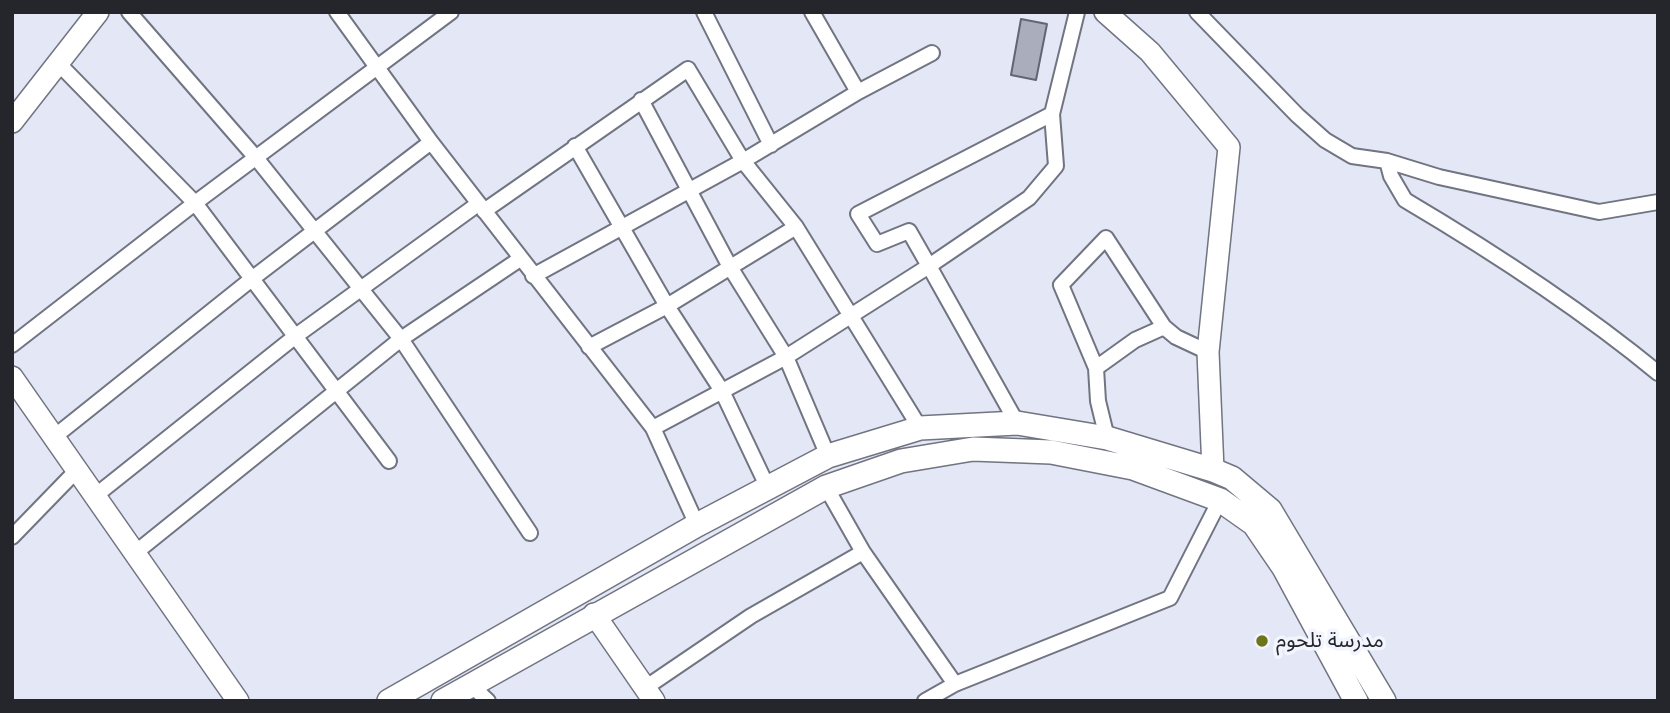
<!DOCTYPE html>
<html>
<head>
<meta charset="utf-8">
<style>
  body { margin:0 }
  #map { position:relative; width:1670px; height:713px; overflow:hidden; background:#e3e7f6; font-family:Quicksand,sans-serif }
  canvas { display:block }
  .frame { position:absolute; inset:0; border:14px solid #25262c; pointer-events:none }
</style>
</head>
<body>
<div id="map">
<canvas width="1670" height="713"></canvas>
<div class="frame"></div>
</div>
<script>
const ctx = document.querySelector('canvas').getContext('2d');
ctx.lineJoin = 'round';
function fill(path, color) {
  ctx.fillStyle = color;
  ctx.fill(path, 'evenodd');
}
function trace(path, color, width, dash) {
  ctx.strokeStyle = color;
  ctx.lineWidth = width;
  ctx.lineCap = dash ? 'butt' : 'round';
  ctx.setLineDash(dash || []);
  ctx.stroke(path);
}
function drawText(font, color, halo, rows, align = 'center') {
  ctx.font = font + ' Quicksand,"Noto Sans Arabic",sans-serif';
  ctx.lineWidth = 7;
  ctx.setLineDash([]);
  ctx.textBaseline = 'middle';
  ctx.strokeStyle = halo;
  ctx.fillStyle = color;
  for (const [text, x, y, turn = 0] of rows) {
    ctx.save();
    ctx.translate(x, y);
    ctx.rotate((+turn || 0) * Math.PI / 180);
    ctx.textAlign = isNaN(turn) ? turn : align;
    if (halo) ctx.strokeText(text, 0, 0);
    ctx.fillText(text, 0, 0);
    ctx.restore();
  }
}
const building = new Path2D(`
  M1021,19L1047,24L1036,80L1011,75Z`);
const street = new Path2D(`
  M129,12L257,159L401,339L530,533
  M337,12L431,142L653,428L697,525
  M704,12L771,145
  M812,12L858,92
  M1197,12L1297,115L1325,140L1352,156L1387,161L1439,177L1599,212L1658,202
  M58,63L195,203L389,461
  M641,100L730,267L786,357L828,456
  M575,146L667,306L722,391L768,488
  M1387,161L1391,176L1405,200C1493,252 1579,308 1658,373
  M484,211L688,69L743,161L796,227L920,428
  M533,276L743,161L858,92L932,53
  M12,345L195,203L451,12
  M589,347L667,306L796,227
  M1096,368L1061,285L1106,238L1164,327
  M1017,423L929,266L1029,198L1056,166L1052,114L1077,12
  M653,428L786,357L929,266L909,231L877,244L858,214L1052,114
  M54,437L253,278L431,142
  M1107,438L1098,401L1096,368L1135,340L1164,327L1176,337L1208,352
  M826,487L863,552L955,684
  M95,496L297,335L478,204
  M12,537L77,470
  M135,553L401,339L520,259
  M471,685L488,701
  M645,688L751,616L863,552
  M925,701L955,684L1170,598L1220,500`);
const secondary = new Path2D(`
  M1105,12L1150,52L1229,147L1208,352L1213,470
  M12,122L98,12
  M12,377L238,701
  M594,614L654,701`);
const primary = new Path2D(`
  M389,701L697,525L828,456L920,428L1017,423L1107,438L1213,470L1232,478L1270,510L1384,701
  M443,701L826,487L901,461L973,449L1051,452L1133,468L1220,500L1254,524L1284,568L1356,701`);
const markers = [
  [1262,641,7,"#6c741c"]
];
const poiNames = [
  ["مدرسة تلحوم",1276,641]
];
fill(building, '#aaadbb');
trace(building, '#626572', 2);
trace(street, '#717481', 18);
trace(secondary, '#717481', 24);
trace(primary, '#717481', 26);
trace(street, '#fff', 14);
trace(secondary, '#fff', 21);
trace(primary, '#fff', 23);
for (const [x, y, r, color] of markers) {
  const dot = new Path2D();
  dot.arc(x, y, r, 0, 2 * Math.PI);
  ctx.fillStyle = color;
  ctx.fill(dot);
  trace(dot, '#f2f5fe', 2.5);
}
drawText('21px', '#25262c', '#f2f5fe', poiNames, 'left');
</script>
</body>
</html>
